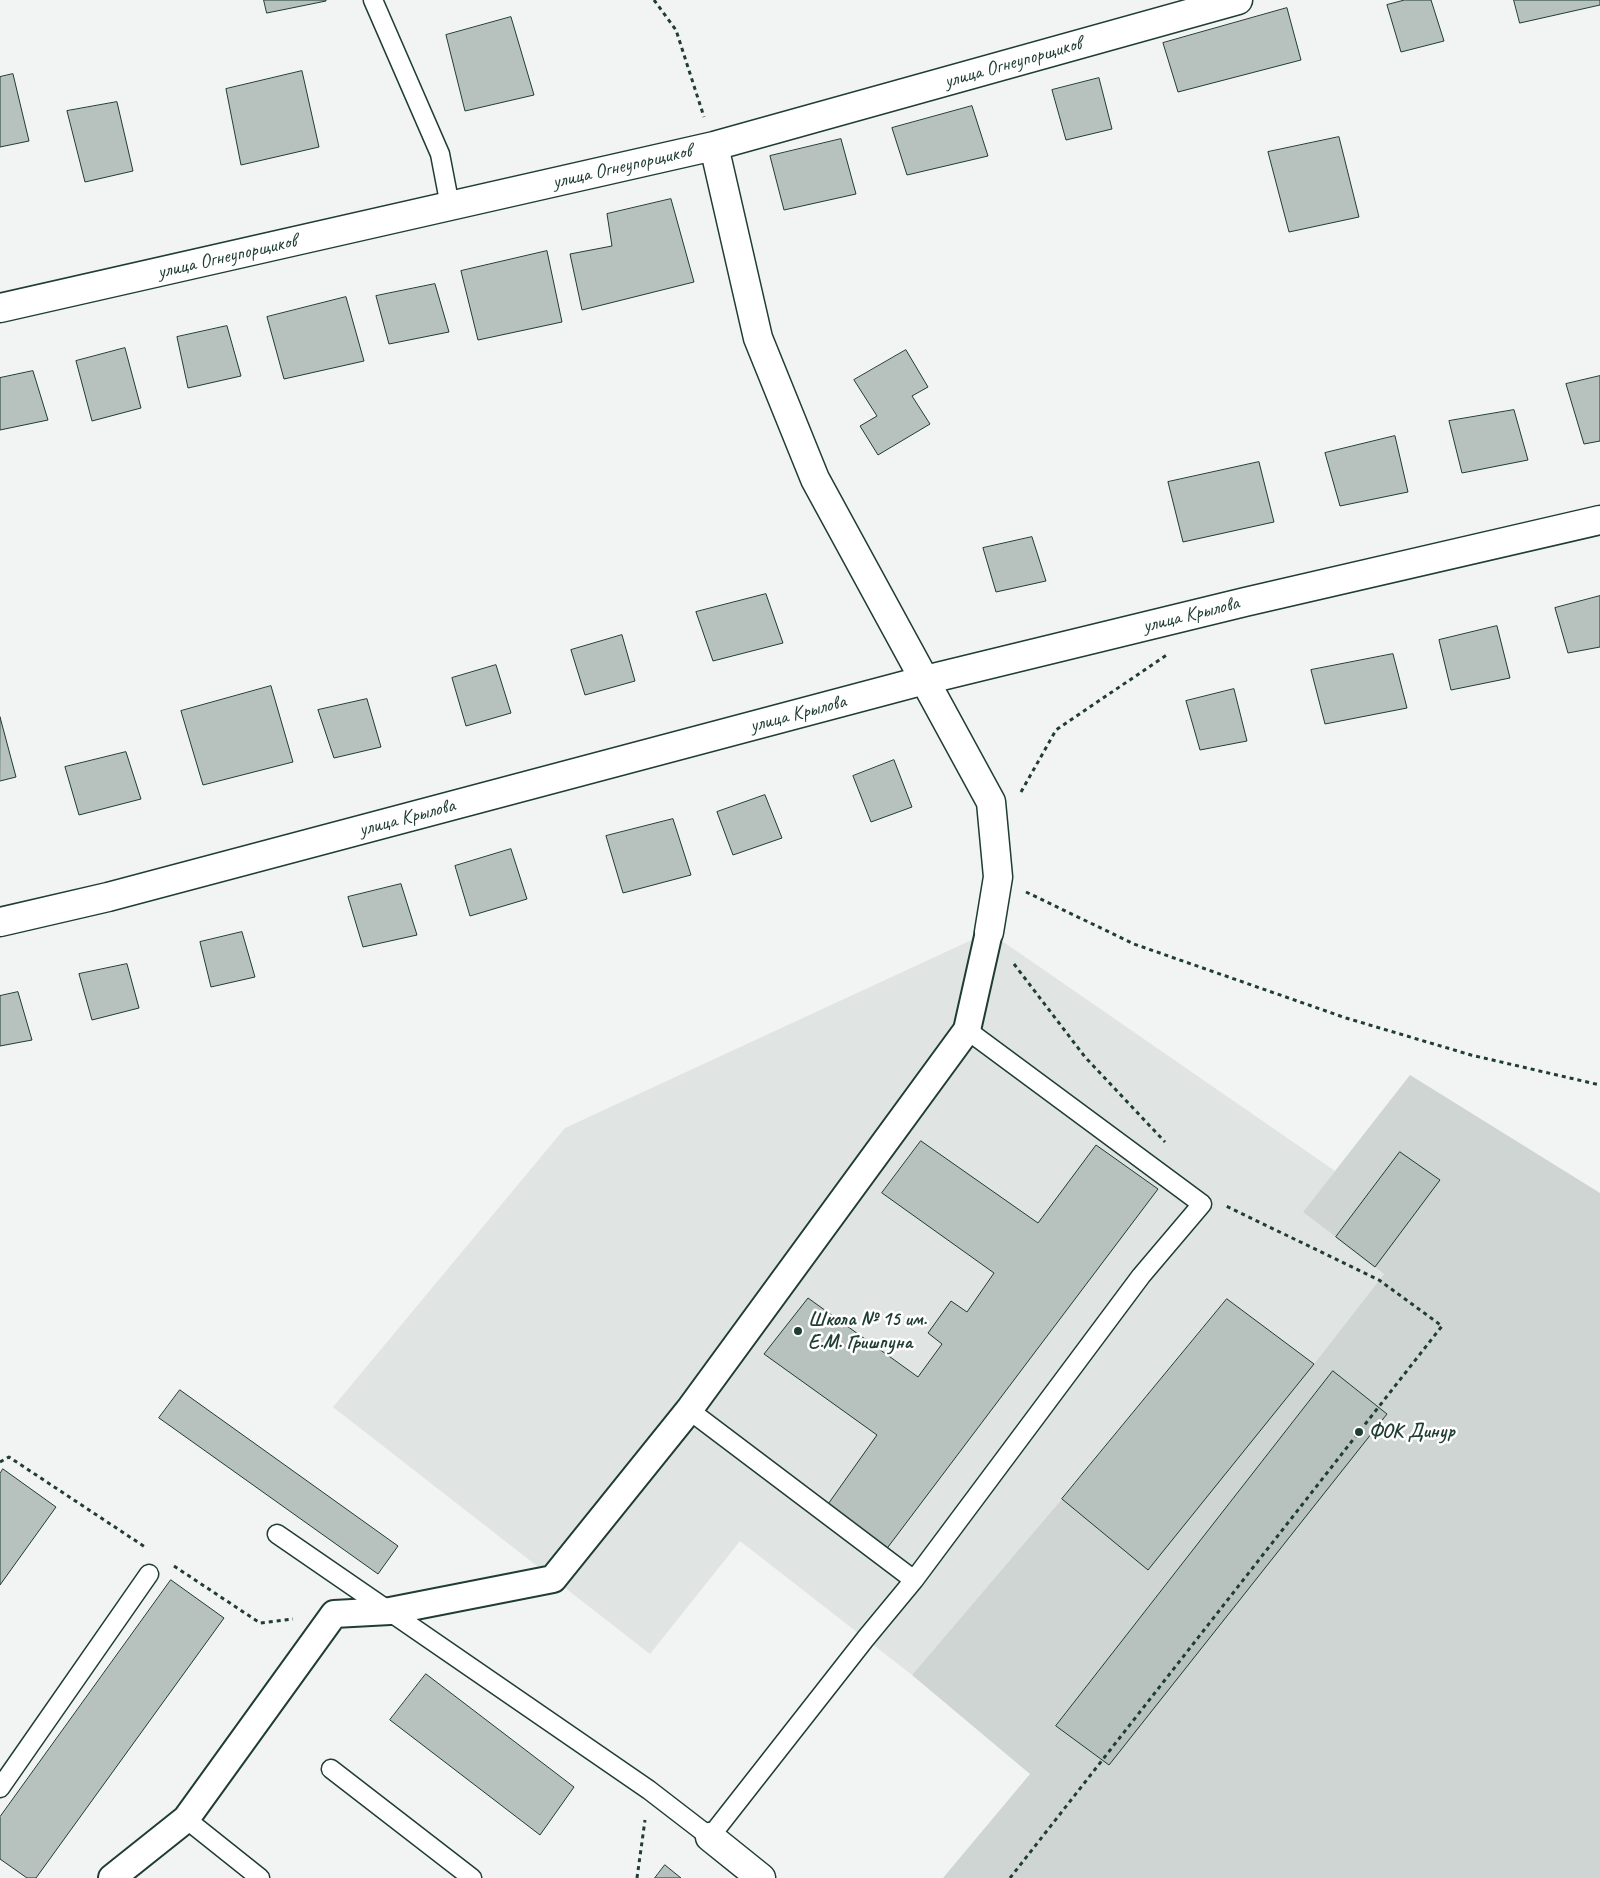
<!DOCTYPE html>
<html>
<head>
<meta charset="utf-8">
<style>
  body { margin:0 }
  canvas { display:block; background:#f2f3f3 }
</style>
</head>
<body>
<canvas width="1600" height="1878"></canvas>
<script>
const ctx = document.querySelector('canvas').getContext('2d');
ctx.lineJoin = 'round';
function fill(path, color) {
  ctx.fillStyle = color;
  ctx.fill(path, 'evenodd');
}
function trace(path, color, width, dash) {
  ctx.strokeStyle = color;
  ctx.lineWidth = width;
  ctx.lineCap = dash ? 'butt' : 'round';
  ctx.setLineDash(dash || []);
  ctx.stroke(path);
}
function drawText(font, color, halo, rows, align = 'center') {
  ctx.font = font + ' Caveat,sans-serif';
  ctx.lineWidth = 5;
  ctx.setLineDash([]);
  ctx.textBaseline = 'middle';
  ctx.strokeStyle = halo;
  ctx.fillStyle = color;
  for (const [text, x, y, turn = 0] of rows) {
    ctx.save();
    ctx.translate(x, y);
    ctx.rotate((+turn || 0) * Math.PI / 180);
    ctx.textAlign = isNaN(turn) ? turn : align;
    if (halo) ctx.strokeText(text, 0, 0);
    ctx.fillText(text, 0, 0);
    ctx.restore();
  }
}
const built = new Path2D(`
  M989,932L1335,1171L1303,1212L1384,1274L1314,1364L1227,1299L1062,1499L912,1675L740,1541L650,1654L333,1407L565,1128Z`);
const green = new Path2D(`
  M1410,1075L1600,1193V1878H943L1030,1774L912,1675L1062,1499L1227,1299L1314,1364L1384,1274L1303,1212Z`);
const building = new Path2D(`
  M264,0H326V1L267,13Z
  M1405,0H1431L1444,41L1401,52L1387,5Z
  M1514,0H1600V5L1520,23Z
  M1287,8L1301,60L1178,92L1163,43Z
  M511,17L534,95L465,111L446,35Z
  M302,71L319,147L241,165L226,89Z
  M13,74L29,141L0,147V77Z
  M1099,78L1112,129L1066,140L1052,90Z
  M117,102L133,171L85,182L67,111Z
  M972,106L988,156L907,175L892,128Z
  M1339,137L1359,217L1289,232L1268,152Z
  M841,139L856,194L784,210L770,156Z
  M671,199L694,282L582,310L570,254L612,246L607,214Z
  M547,251L562,322L478,340L461,271Z
  M435,284L449,332L389,344L376,296Z
  M346,297L364,361L284,379L267,317Z
  M227,326L241,376L188,388L177,337Z
  M125,348L141,408L92,421L76,361Z
  M906,350L928,387L912,396L930,424L878,455L860,426L877,416L854,380Z
  M33,371L48,420L0,430V378Z
  M1600,376V441L1584,444L1566,384Z
  M1514,410L1528,460L1462,473L1449,421Z
  M1395,436L1408,492L1340,506L1325,453Z
  M1259,462L1274,522L1183,542L1168,482Z
  M1032,537L1046,581L996,592L983,548Z
  M766,594L783,643L713,661L696,612Z
  M1600,596V647L1568,653L1555,608Z
  M1497,626L1510,678L1451,690L1439,640Z
  M622,635L635,681L585,695L571,650Z
  M1393,654L1407,708L1325,724L1311,670Z
  M496,665L511,713L466,726L452,678Z
  M271,686L293,762L203,785L181,711Z
  M1234,689L1247,741L1200,750L1186,701Z
  M367,699L381,747L334,758L318,710Z
  M0,717L16,777L0,781Z
  M126,752L141,799L79,815L65,767Z
  M894,760L912,807L871,822L853,776Z
  M765,795L782,838L733,855L717,812Z
  M673,819L691,875L623,893L606,836Z
  M511,849L527,899L470,916L455,866Z
  M401,884L417,935L363,947L348,897Z
  M242,932L255,977L211,987L200,942Z
  M127,964L139,1008L92,1020L79,974Z
  M18,992L32,1040L0,1046V996Z
  M921,1141L1038,1223L1096,1145L1158,1189L885,1551L826,1507L877,1435L764,1354L808,1298L918,1377L942,1344L928,1333L951,1301L967,1312L994,1273L882,1193Z
  M1400,1152L1440,1180L1375,1267L1336,1237Z
  M1227,1299L1314,1364L1148,1570L1062,1499Z
  M1333,1371L1387,1414L1109,1765L1056,1726Z
  M180,1390L398,1546L378,1574L159,1418Z
  M3,1469L56,1507L0,1585V1474Z
  M171,1580L224,1618L36,1878H27L0,1859V1817Z
  M426,1674L574,1787L540,1835L390,1720Z
  M665,1865L681,1878H655Z`);
const path = new Path2D(`
  M654,0L676,30L704,117
  M1021,792L1056,730L1168,654
  M1026,892L1134,944L1346,1018L1471,1055L1600,1085
  M1014,964L1085,1057L1165,1142
  M0,1462L9,1457L145,1547
  M174,1566L260,1623L293,1619
  M637,1878L645,1820
  M1010,1878L1442,1326L1379,1280L1226,1206`);
const service = new Path2D(`
  M373,0L440,154L450,206
  M689,1410L914,1580
  M277,1534L649,1790L710,1837L866,1638L914,1580L1141,1276L1202,1204L967,1030
  M331,1769L472,1878
  M0,1788L149,1574
  M186,1819L260,1878`);
const pedestrian = new Path2D(`
  M112,1878L186,1819L334,1614L390,1611L553,1579L689,1410L967,1030L989,932`);
const minor = new Path2D(`
  M714,146L758,338L815,479L991,802L998,877L989,932
  M0,308L714,146L1238,0
  M0,922L108,897L925,680L1245,602L1600,520
  M710,1837L761,1878`);
const markers = [
  [798,1331,5,"#1f3d34"],
  [1359,1432,5,"#1f3d34"]
];
const streetNames = [
  ["улица Огнеупорщиков",1013,63,-16],
  ["улица Огнеупорщиков",622,167,-13],
  ["улица Огнеупорщиков",227,257,-13],
  ["улица Крылова",1191,615,-14],
  ["улица Крылова",798,714,-15],
  ["улица Крылова",407,818,-15]
];
const poiNames = [
  ["Школа № 15 им.",808,1320],
  ["Е.М. Гришпуна",808,1343],
  ["ФОК Динур",1369,1432]
];
fill(built, '#e0e4e3');
fill(green, '#ced5d3');
fill(building, '#b7c1bd');
trace(building, '#1f3d34', 1);
trace(service, '#1f3d34', 21);
trace(pedestrian, '#1f3d34', 30);
trace(minor, '#1f3d34', 31);
trace(path, '#1f3d34', 3, [4, 4]);
trace(service, '#fff', 18);
trace(pedestrian, '#fff', 26);
trace(minor, '#fff', 28);
for (const [x, y, r, color] of markers) {
  const dot = new Path2D();
  dot.arc(x, y, r, 0, 2 * Math.PI);
  ctx.fillStyle = color;
  ctx.fill(dot);
  trace(dot, '#fff', 2);
}
drawText('20px', '#1f3d34', '#fff', streetNames);
drawText('bold 20px', '#1f3d34', '#fff', poiNames, 'left');
</script>
</body>
</html>
